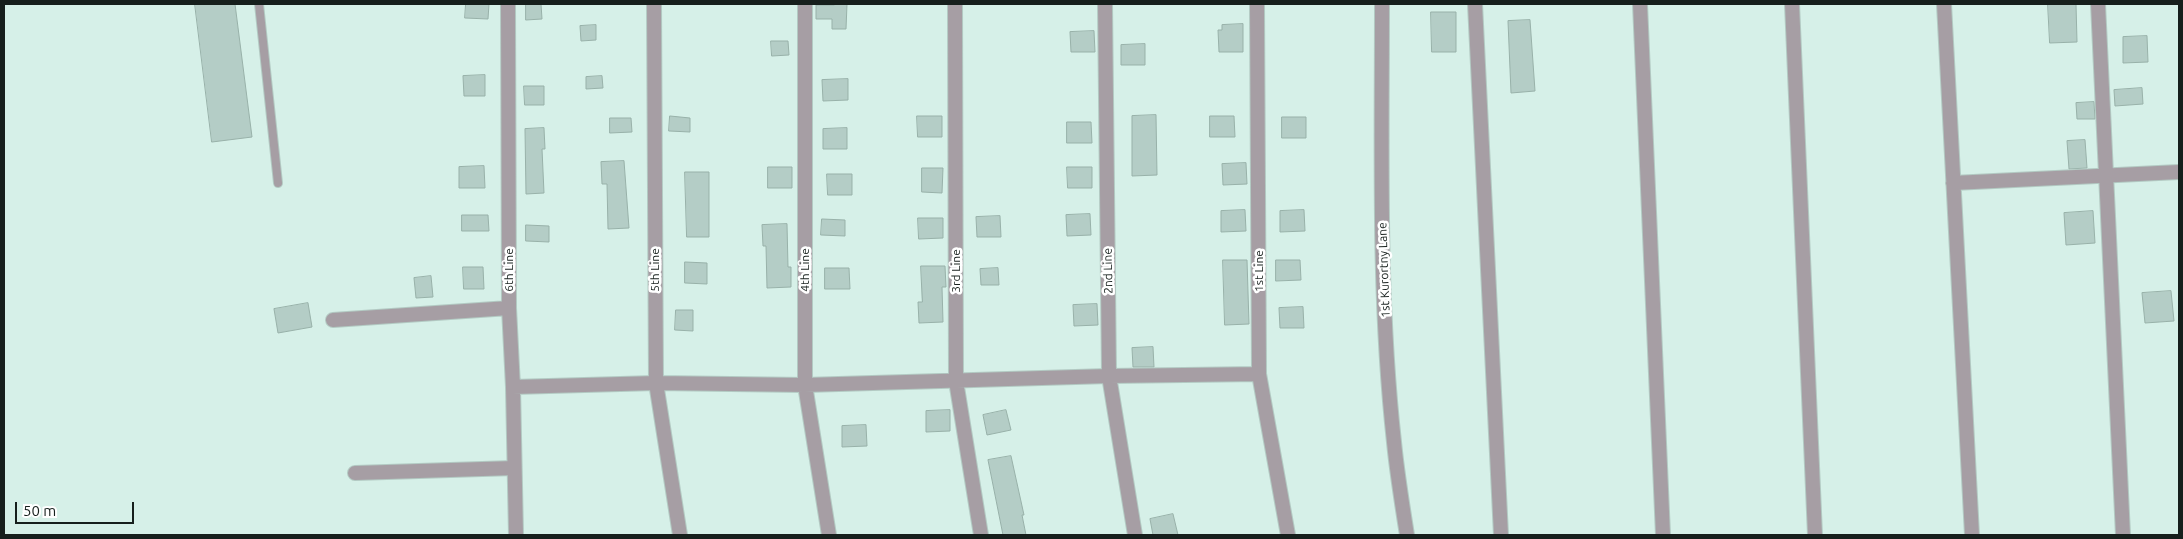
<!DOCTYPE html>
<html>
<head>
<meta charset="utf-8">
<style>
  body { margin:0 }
  #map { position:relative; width:2183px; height:539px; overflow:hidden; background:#d6f0e8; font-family:Ubuntu,sans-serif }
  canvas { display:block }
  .frame { position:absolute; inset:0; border:5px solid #161f1c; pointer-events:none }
  .scale { position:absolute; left:15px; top:502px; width:119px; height:22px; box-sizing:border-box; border:2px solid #161f1c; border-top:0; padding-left:6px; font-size:15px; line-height:18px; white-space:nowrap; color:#161f1c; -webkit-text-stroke:4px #fff; paint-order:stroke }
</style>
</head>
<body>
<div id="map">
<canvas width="2183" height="539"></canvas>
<div class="frame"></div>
<div class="scale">50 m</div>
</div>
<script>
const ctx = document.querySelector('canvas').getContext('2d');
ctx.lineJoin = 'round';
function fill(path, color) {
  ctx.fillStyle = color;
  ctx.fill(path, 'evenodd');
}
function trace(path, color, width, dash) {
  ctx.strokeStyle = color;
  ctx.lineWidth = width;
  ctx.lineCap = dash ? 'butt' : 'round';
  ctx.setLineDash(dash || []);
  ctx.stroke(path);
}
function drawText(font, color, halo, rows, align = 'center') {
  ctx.font = font + ' Ubuntu,sans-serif';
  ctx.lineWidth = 5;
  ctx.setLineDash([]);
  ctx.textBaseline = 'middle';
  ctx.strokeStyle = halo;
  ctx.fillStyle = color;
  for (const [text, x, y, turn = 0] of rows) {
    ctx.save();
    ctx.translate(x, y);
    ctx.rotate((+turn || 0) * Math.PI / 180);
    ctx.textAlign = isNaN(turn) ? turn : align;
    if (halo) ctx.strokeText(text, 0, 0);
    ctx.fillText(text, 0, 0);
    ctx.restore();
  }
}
const building = new Path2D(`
  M195,4H235L252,137L212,142Z
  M466,4H489L488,19L465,18Z
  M526,4H541L542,19L526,20Z
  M834,4H847L846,29H832V19H816V5H834Z
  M2048,4H2076L2077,42L2050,43Z
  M1431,12H1456V52H1432Z
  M1530,20L1535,91L1511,93L1508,21Z
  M1243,24V52H1219L1218,30H1222V25Z
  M596,25V40L581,41L580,26Z
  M1094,31L1095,52H1071L1070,32Z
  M2147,36L2148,62L2123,63V37Z
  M771,41H788L789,55L772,56Z
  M1145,44V65H1121V45Z
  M485,75V96H464L463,76Z
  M602,76L603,88L586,89V77Z
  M848,79V100L823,101L822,80Z
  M524,86H544V105H525Z
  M2142,88L2143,104L2115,106L2114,90Z
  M2094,102L2095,119H2077L2076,103Z
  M1156,115L1157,175L1132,176V116Z
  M670,116L690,118V132L669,131Z
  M917,116H942V137H918Z
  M1210,116H1234L1235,137H1210Z
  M1282,117H1306V138H1282Z
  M610,118H631L632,132L610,133Z
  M1067,122H1091L1092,143H1067Z
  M544,128L545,149H542L544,193L526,194L525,129Z
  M847,128V149H823V129Z
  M2085,140L2087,168L2069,169L2067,141Z
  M624,161L629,228L608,229L607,184H602L601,162Z
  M1246,163L1247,184L1223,185L1222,164Z
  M484,166L485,188H459V167Z
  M768,167H792V188H768Z
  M1067,167H1092V188H1068Z
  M922,168H943L942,193L922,192Z
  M685,172H709V237H687Z
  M827,174H852V195H828Z
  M1245,210L1246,231L1221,232V211Z
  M1304,210L1305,231L1280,232V211Z
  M2093,211L2095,243L2066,245L2064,213Z
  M1090,214L1091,235L1067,236L1066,215Z
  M462,215H488L489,231H462Z
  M1000,216L1001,237H977L976,217Z
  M918,218H943V238L919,239Z
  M822,219L845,220V236L821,235Z
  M787,224L788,267H791V287L767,288L766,246H763L762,225Z
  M526,225L549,226V242L526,241Z
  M1223,260H1247L1249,324L1225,325Z
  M1276,260H1300L1301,280L1276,281Z
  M685,262L707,263V284L685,283Z
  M921,266H945L946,287H942L943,322L919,323L918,302H922Z
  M463,267H483L484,289H464Z
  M825,268H849L850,289H825Z
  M998,268L999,285H981L980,269Z
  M431,276L433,297L416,298L414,278Z
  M2171,291L2174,321L2145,323L2142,293Z
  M308,303L312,327L278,333L274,309Z
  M1097,304L1098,325L1074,326L1073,305Z
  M1303,307L1304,328H1280L1279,308Z
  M676,310H693V331L675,330Z
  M1153,347L1154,367H1133L1132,348Z
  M950,410V431L926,432V411Z
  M1006,410L1011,430L987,435L983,415Z
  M866,425L867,446L842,447V426Z
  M1011,456L1024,515H1022L1026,535H1003L988,460Z
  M1173,514L1178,535H1153L1150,519Z`);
const service = new Path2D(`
  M259,4L278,183`);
const minor = new Path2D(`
  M508,4L509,308L513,387L516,535
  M654,4L656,383L680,535
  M805,4V385L829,535
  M955,4L956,381L981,535
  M1105,4L1109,376L1135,535
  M1257,4L1259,374L1288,535
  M1475,4L1501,535
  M1640,4L1663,535
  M1792,4L1815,535
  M1944,4L1972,535
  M2098,4L2123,535
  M1953,183L2179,172
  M333,320L509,308
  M513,387L656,383L805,385L1109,376L1259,374
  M355,473L514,468`);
const tertiary = new Path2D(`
  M1382,4C1382,149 1378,297 1394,442C1397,473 1402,504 1407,535`);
const streetNames = [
  ["6th Line",509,270,-90],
  ["5th Line",655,270,-90],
  ["4th Line",805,270,-90],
  ["1st Kurortny Lane",1384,270,-92],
  ["3rd Line",956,271,-90],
  ["2nd Line",1108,271,-91],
  ["1st Line",1259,271,-90]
];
fill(building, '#b4cdc6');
trace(building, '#98b1a9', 1);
trace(service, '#b3cac3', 10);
trace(minor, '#b3cac3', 16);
trace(tertiary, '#b3cac3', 16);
trace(service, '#a69ea4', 8);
trace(minor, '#a69ea4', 14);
trace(tertiary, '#a69ea4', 14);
drawText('12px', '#161f1c', '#fff', streetNames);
</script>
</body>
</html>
